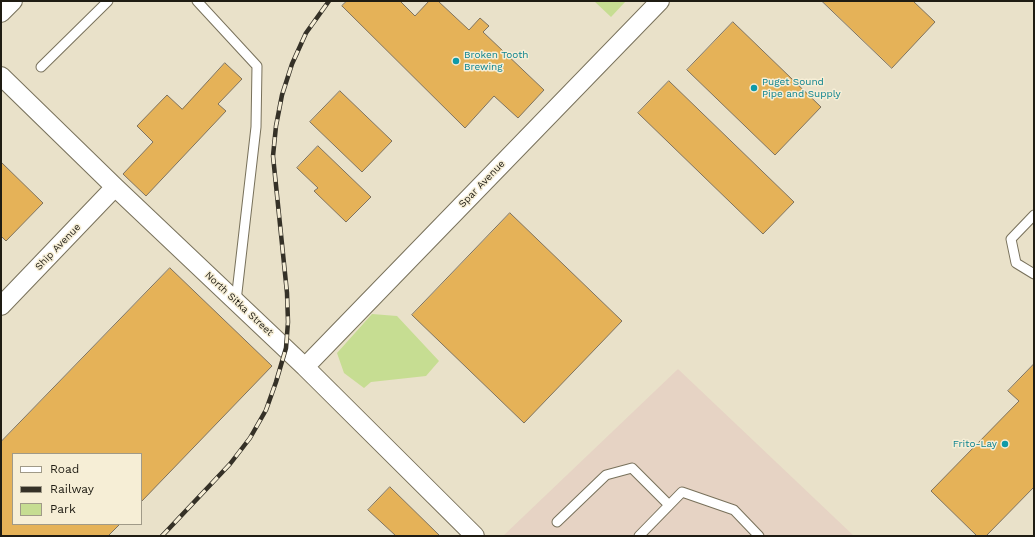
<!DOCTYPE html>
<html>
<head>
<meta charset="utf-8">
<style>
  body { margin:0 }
  #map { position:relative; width:1035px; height:537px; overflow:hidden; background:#e9e1c9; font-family:"Work Sans",sans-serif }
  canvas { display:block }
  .frame { position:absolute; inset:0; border:2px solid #1f1c13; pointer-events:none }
  .legend { position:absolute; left:12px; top:453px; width:130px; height:72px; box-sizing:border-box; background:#f6eed6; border:1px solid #a09a88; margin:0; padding:5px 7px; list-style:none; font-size:12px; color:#1f1c13 }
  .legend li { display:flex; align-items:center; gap:8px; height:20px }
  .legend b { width:20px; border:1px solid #a09a88 }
</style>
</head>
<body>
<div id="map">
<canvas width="1035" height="537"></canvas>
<div class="frame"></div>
<ul class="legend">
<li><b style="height:5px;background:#fff"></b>Road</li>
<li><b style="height:5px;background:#353127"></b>Railway</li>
<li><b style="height:11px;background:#c6dd92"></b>Park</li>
</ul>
</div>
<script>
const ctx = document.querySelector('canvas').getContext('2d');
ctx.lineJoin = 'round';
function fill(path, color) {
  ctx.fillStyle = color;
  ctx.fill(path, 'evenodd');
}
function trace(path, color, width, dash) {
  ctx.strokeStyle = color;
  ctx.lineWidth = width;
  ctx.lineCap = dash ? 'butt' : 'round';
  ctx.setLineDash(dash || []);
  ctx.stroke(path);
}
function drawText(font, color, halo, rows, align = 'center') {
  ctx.font = font + ' "Work Sans",sans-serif';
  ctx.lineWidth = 3;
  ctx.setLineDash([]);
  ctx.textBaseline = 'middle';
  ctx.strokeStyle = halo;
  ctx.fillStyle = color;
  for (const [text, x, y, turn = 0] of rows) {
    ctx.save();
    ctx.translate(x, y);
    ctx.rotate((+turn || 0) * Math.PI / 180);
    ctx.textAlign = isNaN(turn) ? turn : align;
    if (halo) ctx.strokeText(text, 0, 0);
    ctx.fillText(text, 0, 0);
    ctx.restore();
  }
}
const commercial = new Path2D(`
  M678,369L854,536H503Z`);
const green = new Path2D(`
  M594,1H626L611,17Z
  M372,314L397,316L439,361L426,376L371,382L364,388L344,373L337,353Z`);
const building = new Path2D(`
  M347,1H400L415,16L429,1H438L469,30L480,18L489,26L483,32L544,90L518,118L494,96L465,128L342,6Z
  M822,1H913L935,22L892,68Z
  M733,22L821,107L775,155L687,70Z
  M225,63L242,79L218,104L226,111L146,196L123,174L153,142L137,126L167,95L182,109Z
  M669,81L794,202L763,234L638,113Z
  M340,91L392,141L362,172L310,122Z
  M318,146L371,197L346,222L314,191L318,188L297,168Z
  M1,162L43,203L6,241L1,236Z
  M510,213L622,321L524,423L412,315Z
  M170,268L272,366L141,502V454H13V524H120L108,536H1V442Z
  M1034,364V487L986,536H977L931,491L1019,401L1008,391Z
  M390,487L439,535L438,536H396L368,510Z`);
const lane = new Path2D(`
  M197,1L257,66L256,127L236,301
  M41,67L108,1
  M1034,215L1011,239L1016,263L1034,274
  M557,522L606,475L632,468L669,505
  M639,536L682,492L734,510L759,536`);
const street = new Path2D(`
  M1,13L13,1
  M1,76L115,187L305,367L475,536
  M1,306L115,187
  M305,367L660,1`);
const rail = new Path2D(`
  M162,536L230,464L250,438L266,410L276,382L286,348L288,322L287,293L273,156L276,126L282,95L292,64L306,33L329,1`);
const markers = [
  [456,61,4,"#0f9aa8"],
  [754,88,4,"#0f9aa8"],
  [1005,444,4,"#0f9aa8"]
];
const cultureNames = [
  ["Broken Tooth",464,55],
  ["Brewing",464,67],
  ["Puget Sound",762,82],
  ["Pipe and Supply",762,94],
  ["Frito-Lay",997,444,"right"]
];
const streetNames = [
  ["Spar Avenue",482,184,-46],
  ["Ship Avenue",58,247,-46],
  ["North Sitka Street",239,304,43]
];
fill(commercial, '#e6d3c4');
fill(green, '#c6dd92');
fill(building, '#e5b258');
trace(building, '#7e725e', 1);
trace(lane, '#78715b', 11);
trace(street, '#78715b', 20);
trace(lane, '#fff', 9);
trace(street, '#fff', 18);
trace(rail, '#353127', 4.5);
trace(rail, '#f6eed6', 3, [9]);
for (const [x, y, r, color] of markers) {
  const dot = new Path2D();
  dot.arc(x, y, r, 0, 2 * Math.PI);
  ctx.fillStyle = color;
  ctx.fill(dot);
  trace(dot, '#f6eed6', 1.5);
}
drawText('10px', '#0d838f', '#f6eed6', cultureNames, 'left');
drawText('10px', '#1f1c13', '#f6eed6', streetNames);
</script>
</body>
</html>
